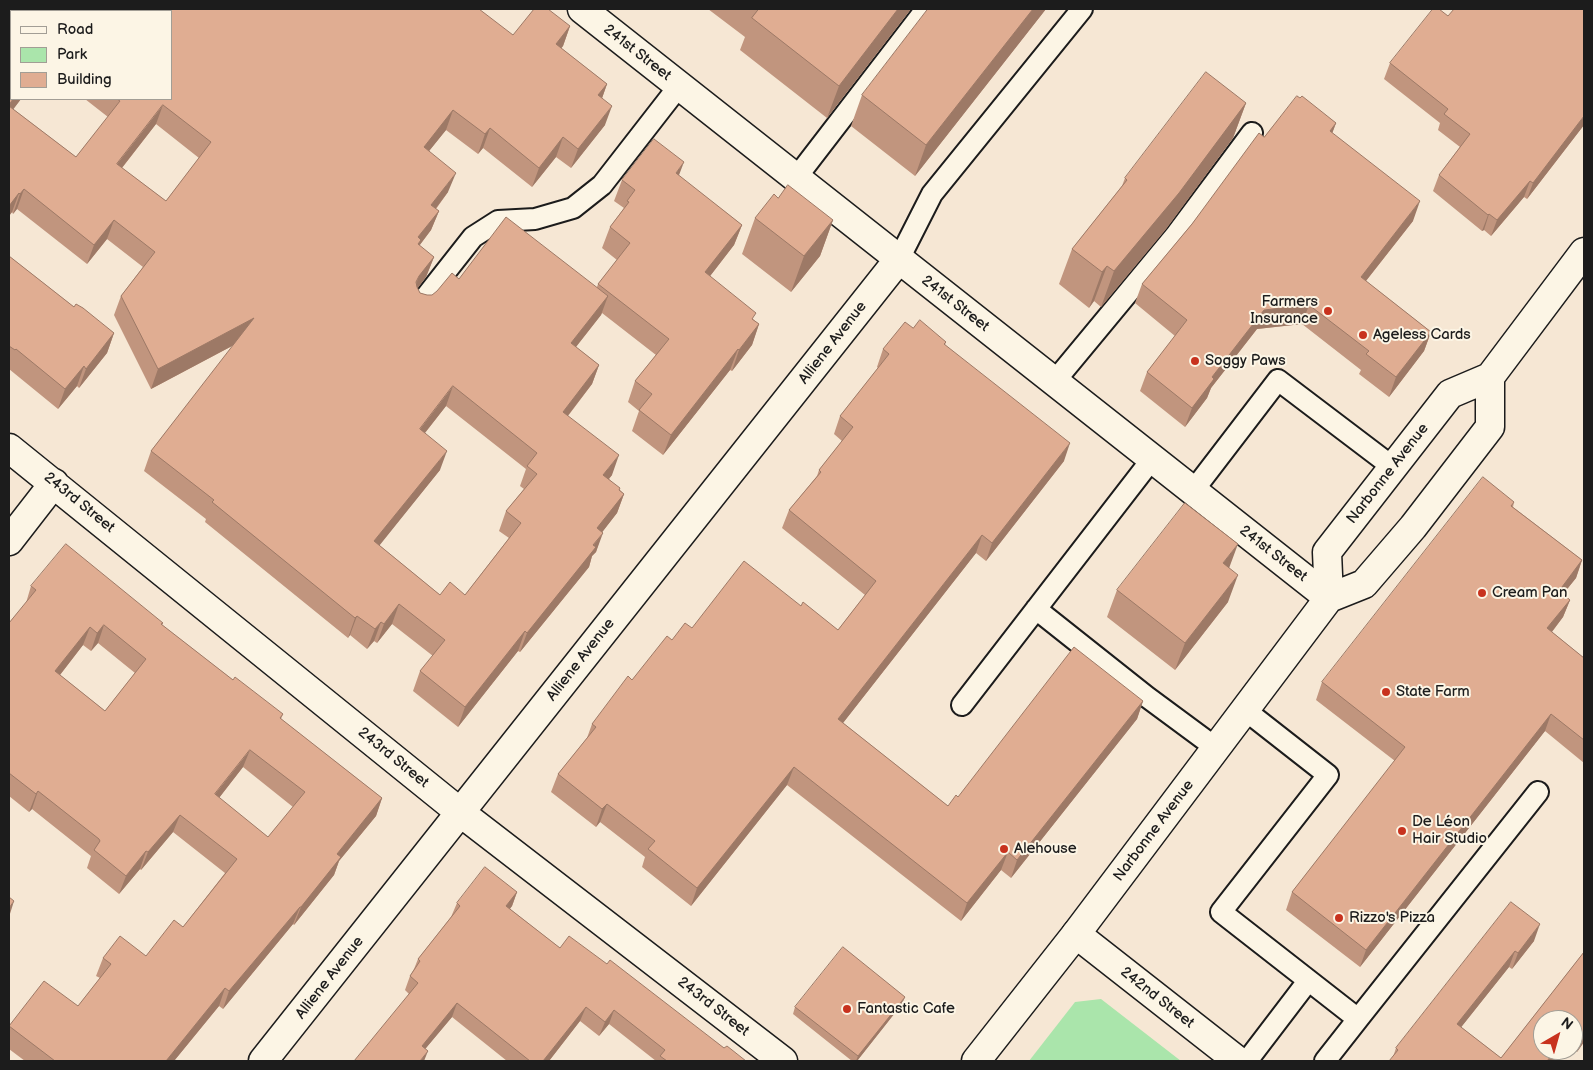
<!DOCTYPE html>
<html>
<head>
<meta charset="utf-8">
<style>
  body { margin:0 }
  #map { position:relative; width:1593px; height:1070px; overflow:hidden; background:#f6e7d4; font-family:"Balsamiq Sans",sans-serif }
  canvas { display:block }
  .frame { position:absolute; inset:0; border:10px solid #1c1c1c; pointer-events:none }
  .legend { position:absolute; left:10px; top:10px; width:162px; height:90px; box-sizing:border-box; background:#fcf5e5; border:1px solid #a29e95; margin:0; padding:6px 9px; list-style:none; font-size:15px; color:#1c1c1c }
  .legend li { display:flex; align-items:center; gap:10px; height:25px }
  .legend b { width:25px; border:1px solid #a29e95 }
  .north { position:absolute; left:1533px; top:1010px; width:50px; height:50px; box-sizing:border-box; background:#fcf5e5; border:1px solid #a29e95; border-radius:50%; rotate:38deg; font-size:14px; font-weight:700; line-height:20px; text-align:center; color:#1c1c1c }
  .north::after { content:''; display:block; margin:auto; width:18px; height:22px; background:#c8321e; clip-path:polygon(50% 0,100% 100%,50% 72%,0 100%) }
</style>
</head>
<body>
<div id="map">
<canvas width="1593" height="1070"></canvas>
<div class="frame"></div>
<ul class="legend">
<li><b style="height:6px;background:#fcf5e5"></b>Road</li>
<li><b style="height:14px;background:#aae5ab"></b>Park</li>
<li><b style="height:14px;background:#e0ad92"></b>Building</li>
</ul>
<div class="north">N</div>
</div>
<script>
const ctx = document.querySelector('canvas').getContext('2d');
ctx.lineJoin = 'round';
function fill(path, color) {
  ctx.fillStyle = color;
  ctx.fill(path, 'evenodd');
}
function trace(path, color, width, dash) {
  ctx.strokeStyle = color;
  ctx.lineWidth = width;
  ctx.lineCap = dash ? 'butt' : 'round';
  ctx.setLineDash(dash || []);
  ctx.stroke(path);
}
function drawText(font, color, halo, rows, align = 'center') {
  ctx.font = font + ' "Balsamiq Sans",sans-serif';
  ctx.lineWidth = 4;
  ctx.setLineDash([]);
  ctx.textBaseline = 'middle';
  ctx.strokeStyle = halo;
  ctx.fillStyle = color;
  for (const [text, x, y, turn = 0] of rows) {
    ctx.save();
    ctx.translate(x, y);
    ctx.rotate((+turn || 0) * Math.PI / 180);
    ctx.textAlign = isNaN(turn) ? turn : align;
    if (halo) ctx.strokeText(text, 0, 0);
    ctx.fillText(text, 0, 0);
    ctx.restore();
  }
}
const green = new Path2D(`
  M1101,999L1181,1061H1029L1075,1002Z`);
const lane = new Path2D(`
  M117,11L119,9
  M796,178L926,9
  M899,259L932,194L1082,9
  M421,303L473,237L498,221L535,219L573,208L602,185L679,86
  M1054,382L1175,236L1252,133
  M1193,491L1278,380L1394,468
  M1036,609L1147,697L1216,748
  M962,705L1152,459
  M1245,710L1328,775L1221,912L1358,1019L1538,792
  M1247,1061L1308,981
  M1325,1061L1358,1019`);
const street = new Path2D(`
  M582,9L1329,598
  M9,448L461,813L783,1061
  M9,541L54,483
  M1076,934L1238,1061
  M263,1061L899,259`);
const secondary = new Path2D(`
  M1329,598L1327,552L1450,394L1490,377L1584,252
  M976,1061L1076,934L1329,598L1364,584L1413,527L1490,427V377`);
const wall = new Path2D(`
  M9,9L11,11V50L9,48Z
  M708,9H911L827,118L740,50L745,37Z
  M928,9H1046L915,176L851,126L862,95Z
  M1448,16L1584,125L1527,199L1524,197L1491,236L1484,230L1482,231L1433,191L1439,175L1460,147L1438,130L1440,123L1384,79L1390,63Z
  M570,26L563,46L561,48L607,84L602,98L605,125L571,168L556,157L532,187L483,148L478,154L446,130L429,151L448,192L436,209L439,211L431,230L419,246L434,257L426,277L417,288L420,293L427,295H432L459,279L597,287L598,284L617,260L602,248L610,227L624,208L614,201L622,180L679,176L742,225L734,245L710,276L754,320L759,324L752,345L732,371L730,370L663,455L632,431L639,411L628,402L635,381L656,355L602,313L601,315L576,347L599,365L592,384L568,416L612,475L609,479L624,494L617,513L602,532L596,552L592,556L589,567L520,652L518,651L458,727L413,691L420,671L433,656L392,624L377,643L374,641L367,649L350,635L348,638L205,522L206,519L144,471L151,451L234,345L151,389L114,315L121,296L143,267L107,239L87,264L17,209L13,214L12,212L9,216V65L11,99H21L13,109L76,157L108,117L85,99H171L513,35ZM156,124L199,158L166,201L122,168ZM446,406L526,469L520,486L524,489L506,511L499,531L509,538L465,595H440L379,545L440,470L425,433Z
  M1300,98L1336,123L1332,133L1413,221L1366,281L1431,332L1424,351L1389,397L1359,374L1361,370L1302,324L1257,329L1211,388L1207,398L1185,427L1140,391L1147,372L1175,336L1135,303L1142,284L1264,137Z
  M1246,103L1233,138L1166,229L1101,307L1094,301L1089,308L1059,284L1072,249L1122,186L1125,178Z
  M778,198L833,220L820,256L791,292L742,254L755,218Z
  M9,256L74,307L114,333L107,353L79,388L77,386L58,409L9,369Z
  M913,328L946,342L945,345L1064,461L986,561L976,553L843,723L948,806L958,797L1143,701L1137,719L1011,878L1001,870L961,921L787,785L691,906L642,867L645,857L600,822L596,827L551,792L558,774L587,738L592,724L632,680L672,640L692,628L801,606L838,630L865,595L782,528L789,510L817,476L819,470L842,441L834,434L840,416L878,368L877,367L883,349Z
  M1514,502L1513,507L1582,560L1576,578L1563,594L1570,600L1563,617L1552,632L1584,658V763L1545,731L1360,967L1286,910L1292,892L1395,761L1316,700L1322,682Z
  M1230,568L1228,602L1175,670L1107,617L1117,590Z
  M31,586L163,623L162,625L233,680L283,714L281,719L382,798L376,816L339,861L334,875L294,925L293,924L223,1009L219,1006L174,1061H25L9,1049V1026L78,1006L100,978L96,976L103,958L146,956L183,927L225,873L173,832L141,870L140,869L119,894L87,868L91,856L32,809L29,812L9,796V623L26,603ZM98,643L135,673L105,711L60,675L83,645L91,651ZM243,767L293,807L268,837L219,798Z
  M517,892L512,906L510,909L560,948L607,964L724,1048L746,1061H656L609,1024L599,1036L580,1021L549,1061H507L452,1017L425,1049L424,1061L409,994L405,990L410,976L414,969L418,959L451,917L457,903Z
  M1511,902L1534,941L1512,969L1509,967L1461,1027L1501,1058L1584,952V1042L1577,1052L1573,1049V1020L1543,1050H1563L1554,1061L1393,1057L1396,1048Z
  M902,1004L857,1061H852L793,1014L795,1007Z`);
const shadedWall = new Path2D(`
  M898,9H911L827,118L839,86Z
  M1033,9H1046L915,176L926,145Z
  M570,26L563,46L549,64L556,44Z
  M607,84L600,104L598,95Z
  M13,99H21L9,115V105Z
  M1246,103L1233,138L1166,229L1101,307L1114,271Z
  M163,105L156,124L110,183L117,164Z
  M612,106L605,125L571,168L578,149Z
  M453,110L446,130L417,166L424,147Z
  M1584,116V125L1527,199L1533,183Z
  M1336,123L1329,142L1330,131Z
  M490,128L483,148L478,154L485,134Z
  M563,137L556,157L532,187L539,168Z
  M684,162L676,183V173Z
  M456,173L448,192L424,224L431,205Z
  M1530,181L1524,197L1491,236L1497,220Z
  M24,189L17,209L13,214L20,194Z
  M19,193L12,212L9,216V206Z
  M1420,201L1413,221L1354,296L1361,277Z
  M439,211L431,230L419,246L414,259L418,237Z
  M1489,214L1484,230L1482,231L1488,215Z
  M114,220L107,239L87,264L94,245Z
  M833,220L820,256L791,292L804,256Z
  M742,225L734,245L697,293L705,272Z
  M434,257L426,277L412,296L419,276Z
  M1107,266L1094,301L1089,308L1102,272Z
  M608,296L601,315L564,362L571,343Z
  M1309,305L1302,324L1257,329L1211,388L1207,398L1185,427L1192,408L1212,377L1264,310Z
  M254,318L247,338L151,389L158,369Z
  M759,324L752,345L732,371L739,350Z
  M1431,332L1424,351L1389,397L1396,377Z
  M114,333L107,353L79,388L86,369Z
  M738,349L730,370L663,455L671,435Z
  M599,365L592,384L556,431L563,412Z
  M84,366L77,386L58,409L65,389Z
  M453,386L446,406L413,448L420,429Z
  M1070,443L1064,461L986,561L992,543Z
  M447,451L440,470L367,561L374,541Z
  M619,455L612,475L596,494L603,475Z
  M620,488L613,507L624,494L617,513L590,548L597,528Z
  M603,533L596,552L592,556L589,567L520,652L527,633Z
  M982,535L976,553L832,737L838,719Z
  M1238,544L1228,571L1223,563Z
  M1582,560L1576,578L1552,608L1559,591Z
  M1238,575L1228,602L1175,670L1185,643Z
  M1570,600L1563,617L1541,646L1547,628Z
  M399,604L392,624L377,643L384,624Z
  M357,616L350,635L348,638L355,618Z
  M381,622L374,641L367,649L375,629Z
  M104,625L98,643L91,651L97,633Z
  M90,627L83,645L49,689L55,671Z
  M525,631L518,651L458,727L465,707Z
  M1143,701L1137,719L1011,878L1017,860Z
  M1551,714L1545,731L1360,967L1366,950Z
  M250,750L243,767L208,812L215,794Z
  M794,767L787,785L691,906L697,888Z
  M38,791L32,809L29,812L36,794Z
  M382,798L376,816L339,861L334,875L294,925L301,907L337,854Z
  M607,804L600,822L596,827L602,809Z
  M180,815L173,832L141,870L148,852Z
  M146,851L140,869L119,894L126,876Z
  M1008,852L1001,870L961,921L967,903Z
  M517,892L512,906L501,920L506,906Z
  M14,901L9,917V908Z
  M300,907L293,924L223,1009L229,991Z
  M1540,924L1534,941L1512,969L1518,953Z
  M1515,951L1509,967L1451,1040L1457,1024Z
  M225,988L219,1006L174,1061H166Z
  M905,997L902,1004L857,1061H856L858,1056Z
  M457,1003L452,1017L416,1060L422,1046Z
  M586,1007L580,1021L549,1061H543Z
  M614,1010L609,1024L599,1036L605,1022Z
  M1584,1034V1042L1577,1052L1583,1035Z
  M1556,1050H1563L1554,1061H1547Z
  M428,1051L424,1061H420Z`);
const building = new Path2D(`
  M9,9H50V11H11V31L9,29Z
  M136,9H479L513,35L534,9H548L570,26L556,44L607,84L598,95L612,106L578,149L563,137L539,168L490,128L485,134L453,110L424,147L456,173L431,205L439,211L418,237L421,240L418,244L434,257L419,276L416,282L417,287L420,293L427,295H432L437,291L452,273L459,279L506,217L608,296L571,343L599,365L563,412L619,455L603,475L620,488L619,490L624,494L597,528L603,533L593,545L596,547L527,633L525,631L465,707L420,671L445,640L399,604L384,624L381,622L375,629L357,616L355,618L212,502L214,500L151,451L254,318L158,369L121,296L155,252L114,220L94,245L24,189L20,194L19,193L9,206V106L76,157L120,101L117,99H171V11H134ZM163,105L211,142L166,201L117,164ZM453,386L537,453L527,466L537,474L506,511L521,523L465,595L450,582L440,595L374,541L447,451L420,429Z
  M759,9H898L839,86L752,18Z
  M928,9H1033L926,145L862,95Z
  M1433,9H1439L1448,16L1454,9H1584V116L1533,183L1530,181L1497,220L1489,214L1488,215L1439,175L1470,134L1444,114L1448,109L1390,63Z
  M9,65L11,67V99H13L9,105Z
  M1206,72L1246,103L1179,193L1114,271L1107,266L1102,272L1072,249L1127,180L1125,178Z
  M1297,96L1300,98L1302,96L1336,123L1330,131L1420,201L1361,277L1431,332L1396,377L1366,354L1369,351L1309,305L1264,310L1212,377L1214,379L1192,408L1147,372L1187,320L1142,284L1192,224L1259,133L1264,137Z
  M654,139L684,162L676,173L742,225L705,272L756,313L752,319L759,324L739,350L738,349L671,435L639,410L652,394L635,381L669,339L598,284L630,243L610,227L629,202L627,201L635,190L622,180Z
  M788,185L833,220L804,256L755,218L774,194L778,198Z
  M9,256L74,307L76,304L83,308L114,333L86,369L84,366L65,389L16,349L15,350L9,346Z
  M920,320L946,342L944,344L1070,443L992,543L982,535L838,719L948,806L956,795L958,797L1074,647L1143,701L1017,860L1008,852L967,903L794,767L697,888L648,849L655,841L607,804L602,809L558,774L596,727L592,724L628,676L632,680L667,636L672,640L685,623L692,628L744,561L801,606L803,602L838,630L876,581L789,510L821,472L819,470L853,427L840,416L889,354L883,349L905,322L913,328Z
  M1483,477L1514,502L1511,506L1582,560L1559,591L1570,600L1547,628L1584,658V740L1551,714L1366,950L1292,892L1405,747L1322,682Z
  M1185,503L1238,544L1223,563L1238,575L1185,643L1117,590Z
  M66,544L163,623L161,624L233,680L235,677L283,714L280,718L382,798L337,854L341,857L301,907H300L229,991L225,988L166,1061H55L9,1026L44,981L78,1006L111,964L103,958L120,936L146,956L174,920L183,927L237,859L180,815L148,852L146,851L126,876L94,850L100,841L99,839L38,791L36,794L9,773V623L36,590L31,586ZM104,625L146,659L105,711L55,671L90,627L97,633ZM250,750L305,792L268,837L215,794Z
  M485,867L517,892L506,906L560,948L569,936L607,964L610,960L724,1048L727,1046L746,1061H667L660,1056L665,1050L614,1010L605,1022L586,1007L543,1061H530L457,1003L422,1046L428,1051L420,1061H354L418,983L410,976L420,961L418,959L460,906L457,903Z
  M9,897L14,901L9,908Z
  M1511,902L1540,924L1518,953L1515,951L1457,1024L1501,1058L1584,952V1034L1583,1035L1574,1028L1573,1029V1020H1543V1050H1556L1547,1061H1389L1398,1050L1396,1048Z
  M843,947L905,997L858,1056L795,1007Z`);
const markers = [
  [1328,311,5,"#c8321e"],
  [1363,335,5,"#c8321e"],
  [1195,361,5,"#c8321e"],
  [1482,593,5,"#c8321e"],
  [1386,692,5,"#c8321e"],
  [1402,831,5,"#c8321e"],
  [1004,849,5,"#c8321e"],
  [1339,918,5,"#c8321e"],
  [847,1009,5,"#c8321e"]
];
const streetNames = [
  ["241st Street",637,53,38],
  ["241st Street",955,304,38],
  ["Alliene Avenue",833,343,-52],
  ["Narbonne Avenue",1388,474,-52],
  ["243rd Street",79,503,39],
  ["241st Street",1273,554,38],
  ["Alliene Avenue",581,660,-52],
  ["243rd Street",393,758,39],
  ["Narbonne Avenue",1154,831,-53],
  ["Alliene Avenue",330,978,-52],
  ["242nd Street",1157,998,38],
  ["243rd Street",713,1007,38]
];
const poiNames = [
  ["Farmers",1318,302,"right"],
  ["Insurance",1318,319,"right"],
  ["Ageless Cards",1373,335],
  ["Soggy Paws",1205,361],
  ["Cream Pan",1492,593],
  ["State Farm",1396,692],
  ["De Léon",1412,822],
  ["Hair Studio",1412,839],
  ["Alehouse",1014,849],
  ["Rizzo's Pizza",1349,918],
  ["Fantastic Cafe",857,1009]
];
fill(green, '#aae5ab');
trace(lane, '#1c1c1c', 24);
trace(street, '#1c1c1c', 31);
trace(secondary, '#1c1c1c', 31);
trace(lane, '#fcf5e5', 20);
trace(street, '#fcf5e5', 28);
trace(secondary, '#fcf5e5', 28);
fill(wall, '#c1957e');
fill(shadedWall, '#9d7966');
fill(building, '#e0ad92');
trace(building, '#9d7966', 1);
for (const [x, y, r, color] of markers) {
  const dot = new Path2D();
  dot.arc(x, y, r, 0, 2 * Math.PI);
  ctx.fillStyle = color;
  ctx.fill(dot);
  trace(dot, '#fcf5e5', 2);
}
drawText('15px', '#1c1c1c', '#fcf5e5', streetNames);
drawText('15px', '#1c1c1c', '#fcf5e5', poiNames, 'left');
</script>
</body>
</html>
